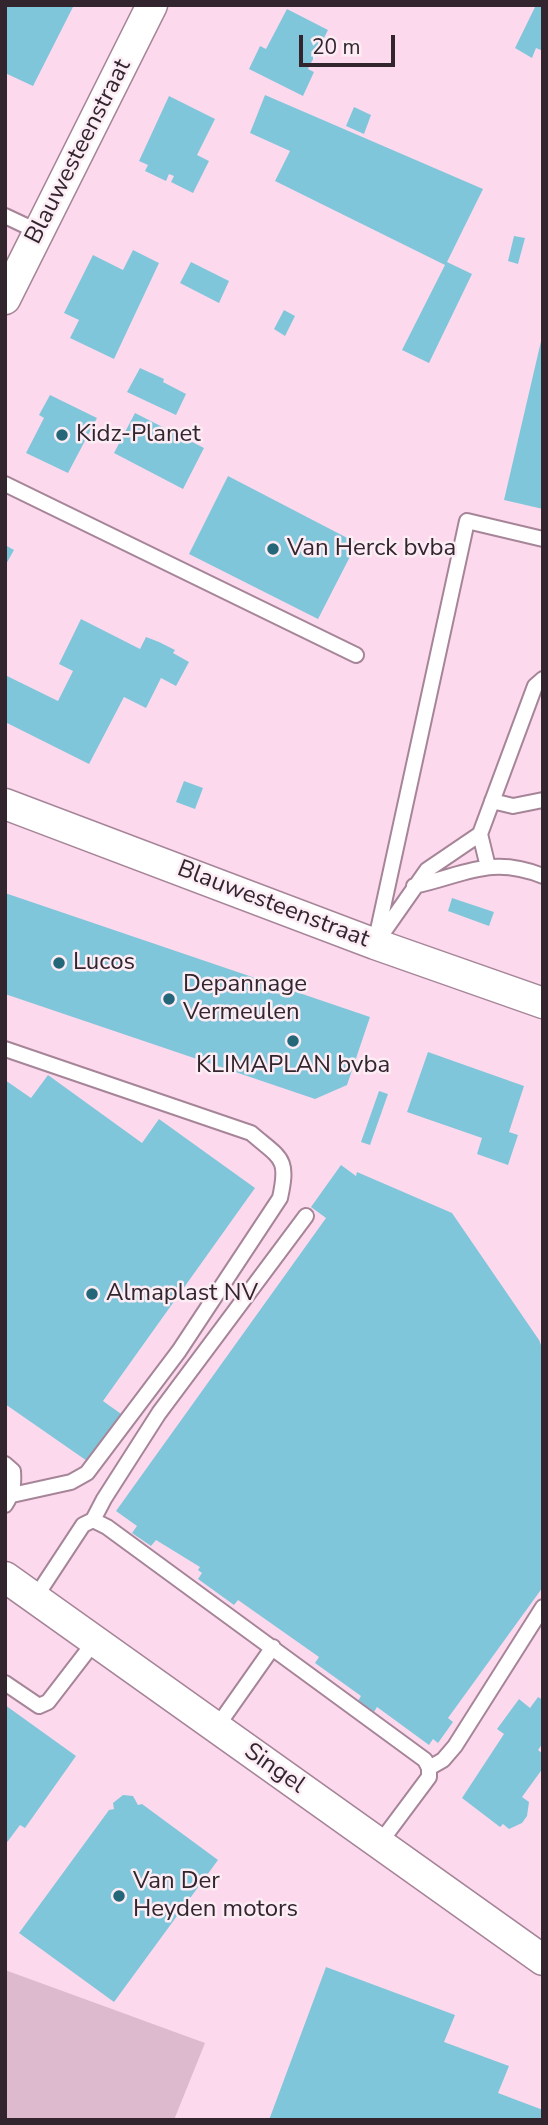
<!DOCTYPE html>
<html>
<head>
<meta charset="utf-8">
<style>
  body { margin:0 }
  #map { position:relative; width:548px; height:2125px; overflow:hidden; background:#fdd9ed; font-family:"Nunito Sans",sans-serif }
  canvas { display:block }
  .frame { position:absolute; inset:0; border:7px solid #32252d; pointer-events:none }
  .scale { position:absolute; left:299px; top:35px; width:96px; height:32px; box-sizing:border-box; border:4px solid #32252d; border-top:0; padding-left:9px; font-size:21px; line-height:24px; white-space:nowrap; color:#32252d; -webkit-text-stroke:5px #fcedf5; paint-order:stroke }
</style>
</head>
<body>
<div id="map">
<canvas width="548" height="2125"></canvas>
<div class="frame"></div>
<div class="scale">20 m</div>
</div>
<script>
const ctx = document.querySelector('canvas').getContext('2d');
ctx.lineJoin = 'round';
function fill(path, color) {
  ctx.fillStyle = color;
  ctx.fill(path, 'evenodd');
}
function trace(path, color, width, dash) {
  ctx.strokeStyle = color;
  ctx.lineWidth = width;
  ctx.lineCap = dash ? 'butt' : 'round';
  ctx.setLineDash(dash || []);
  ctx.stroke(path);
}
function drawText(font, color, halo, rows, align = 'center') {
  ctx.font = font + ' "Nunito Sans",sans-serif';
  ctx.lineWidth = 5;
  ctx.setLineDash([]);
  ctx.textBaseline = 'middle';
  ctx.strokeStyle = halo;
  ctx.fillStyle = color;
  for (const [text, x, y, turn = 0] of rows) {
    ctx.save();
    ctx.translate(x, y);
    ctx.rotate((+turn || 0) * Math.PI / 180);
    ctx.textAlign = isNaN(turn) ? turn : align;
    if (halo) ctx.strokeText(text, 0, 0);
    ctx.fillText(text, 0, 0);
    ctx.restore();
  }
}
const green = new Path2D(`
  M5,1970L205,2043L174,2120H5Z`);
const building = new Path2D(`
  M5,5H74L33,86L5,73Z
  M536,5L543,8V51L536,48L532,58L515,48Z
  M287,9L328,30L308,69L314,72L303,96L249,69L260,46L266,49Z
  M265,95L483,189L447,262L472,274L429,363L402,350L445,265L275,181L290,151L250,133Z
  M169,96L215,119L197,155L209,161L193,193L171,182L174,176L169,174L166,181L145,171L148,165L139,161Z
  M354,107L371,115L364,134L346,126Z
  M514,236L525,238L518,264L508,261Z
  M133,250L159,263L114,359L70,338L79,320L64,313L93,255L123,270Z
  M191,262L229,281L219,303L180,283Z
  M284,310L295,316L285,336L274,329Z
  M542,337H543V509L504,500Z
  M140,368L164,379L163,382L186,394L176,415L127,392Z
  M50,395L97,418L68,473L26,453L44,418L39,415Z
  M135,413L204,448L183,489L114,453Z
  M228,476L357,543L318,619L189,554Z
  M5,545L14,550L5,566Z
  M81,619L140,649L146,637L159,642L175,650L173,653L189,662L176,686L161,678L146,708L124,697L89,764L5,722V675L58,701L73,671L59,664Z
  M184,781L203,788L195,809L176,802Z
  M5,893L370,1017L347,1085L315,1099L5,994Z
  M452,898L494,912L489,926L448,911Z
  M428,1052L524,1086L509,1132L518,1135L508,1165L477,1154L482,1138L407,1112Z
  M48,1075L142,1143L159,1119L255,1188L103,1401L124,1416L90,1463L5,1404V1080L31,1098Z
  M379,1091L388,1094L370,1145L361,1142Z
  M341,1165L356,1176L357,1172L452,1213L539,1340L543,1350V1587L448,1718L453,1722L438,1743L433,1739L429,1745L377,1707L374,1712L358,1701L361,1696L315,1663L319,1657L238,1600L234,1605L198,1579L202,1573L198,1570L200,1567L156,1540L151,1546L132,1533L137,1526L116,1511L326,1218L311,1207Z
  M538,1697L543,1700V1743L538,1750L543,1754V1768L522,1797L529,1802L527,1816L522,1823L509,1829L503,1824L500,1827L462,1798L504,1734L497,1729L519,1699L530,1708Z
  M5,1705L76,1756L25,1828L20,1825L5,1845Z
  M123,1795L133,1796L138,1805L142,1804L218,1860L114,2002L19,1933L109,1810L114,1809L113,1803Z
  M326,1967L455,2015L444,2042L509,2066L498,2093L543,2110V2120H269Z`);
const service = new Path2D(`
  M5,216L39,232
  M5,484L356,655
  M492,801L513,806L543,800
  M480,834L488,867
  M414,886C465,875 490,855 543,876
  M380,937L427,870L480,834L535,686L543,679
  M375,944L467,521L543,539
  M5,1049L251,1133C281,1159 289,1157 280,1198L179,1351L87,1473L71,1482L12,1495
  M5,1464L13,1471C14,1485 13,1493 5,1505
  M93,1520L104,1499L159,1413L306,1216
  M35,1598L83,1525L93,1520L107,1527L425,1760L429,1768V1777L379,1844
  M5,1683L39,1706L48,1702L95,1641
  M216,1728L273,1647
  M429,1768L443,1760L455,1746L543,1607`);
const minor = new Path2D(`
  M5,299L152,5
  M5,804L375,944L543,1003
  M5,1577L543,1960`);
const markers = [
  [62,435,7,"#246779"],
  [273,549,7,"#246779"],
  [59,963,7,"#246779"],
  [169,999,7,"#246779"],
  [293,1041,7,"#246779"],
  [92,1294,7,"#246779"],
  [119,1896,7,"#246779"]
];
const streetNames = [
  ["Blauwesteenstraat",79,152,-63],
  ["Blauwesteenstraat",273,905,21],
  ["Singel",274,1769,35]
];
const poiNames = [
  ["Kidz-Planet",76,435],
  ["Van Herck bvba",287,549],
  ["Lucos",73,963],
  ["Depannage",183,985],
  ["Vermeulen",183,1013],
  ["KLIMAPLAN bvba",293,1066,"center"],
  ["Almaplast NV",106,1294],
  ["Van Der",133,1882],
  ["Heyden motors",133,1910]
];
fill(green, '#debacf');
fill(building, '#80c6db');
trace(service, '#a68599', 18);
trace(minor, '#a68599', 33);
trace(service, '#fff', 14);
trace(minor, '#fff', 30);
for (const [x, y, r, color] of markers) {
  const dot = new Path2D();
  dot.arc(x, y, r, 0, 2 * Math.PI);
  ctx.fillStyle = color;
  ctx.fill(dot);
  trace(dot, '#fcedf5', 2.5);
}
drawText('24px', '#32252d', '#fcedf5', streetNames);
drawText('24px', '#32252d', '#fcedf5', poiNames, 'left');
</script>
</body>
</html>
